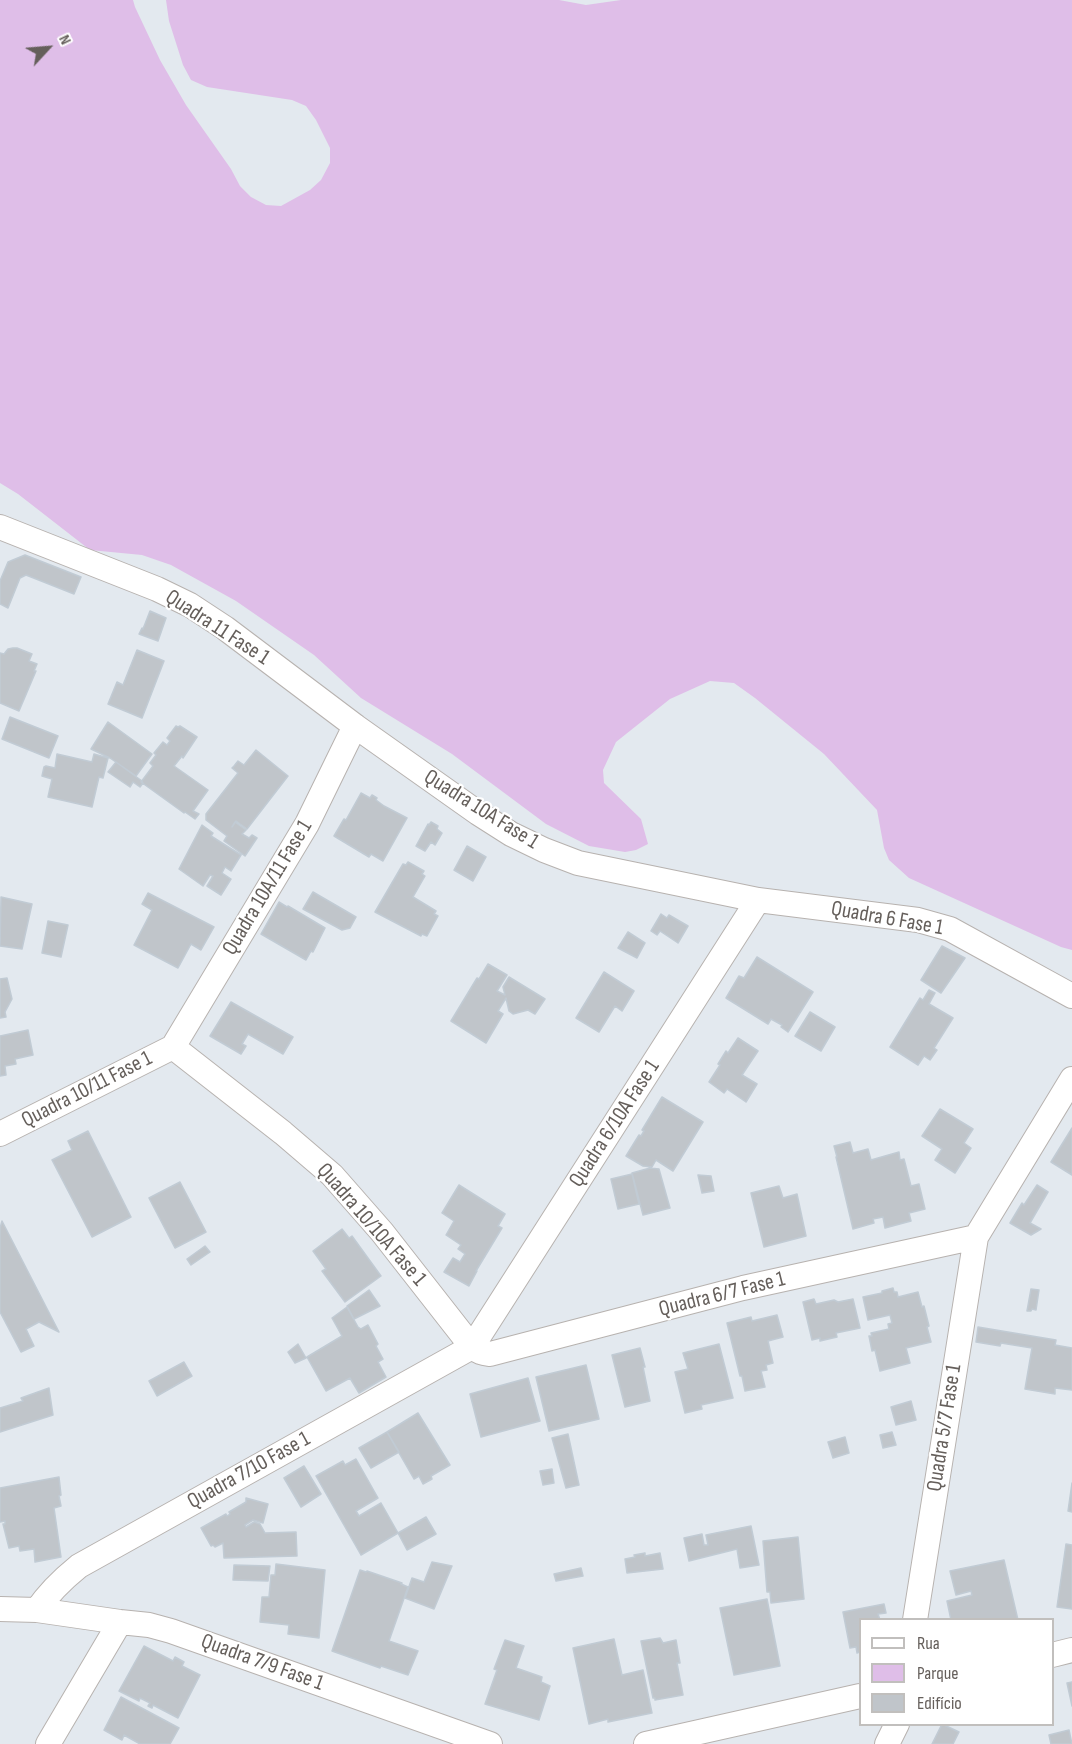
<!DOCTYPE html>
<html>
<head>
<meta charset="utf-8">
<style>
  body { margin:0 }
  #map { position:relative; width:1072px; height:1744px; overflow:hidden; background:#e3e9ef; font-family:"Sofia Sans Condensed",sans-serif }
  canvas { display:block }
  .legend { position:absolute; left:859px; top:1618px; width:195px; height:108px; box-sizing:border-box; background:#fff; border:2px solid #c1bfbd; margin:0; padding:8px 10px; list-style:none; font-size:18px; color:#655f5b }
  .legend li { display:flex; align-items:center; gap:12px; height:30px }
  .legend b { width:30px; border:2px solid #c1bfbd }
  .north { position:absolute; left:18px; top:18px; width:60px; height:60px; -webkit-text-stroke:4px #fff; paint-order:stroke; rotate:64deg; font-size:16px; font-weight:700; line-height:24px; text-align:center; color:#655f5b }
  .north::after { content:''; display:block; margin:auto; width:21px; height:27px; background:#655f5b; clip-path:polygon(50% 0,100% 100%,50% 72%,0 100%) }
</style>
</head>
<body>
<div id="map">
<canvas width="1072" height="1744"></canvas>
<ul class="legend">
<li><b style="height:8px;background:#fff"></b>Rua</li>
<li><b style="height:16px;background:#dfbee8"></b>Parque</li>
<li><b style="height:16px;background:#c0c5ca"></b>Edifício</li>
</ul>
<div class="north">N</div>
</div>
<script>
const ctx = document.querySelector('canvas').getContext('2d');
ctx.lineJoin = 'round';
function fill(path, color) {
  ctx.fillStyle = color;
  ctx.fill(path, 'evenodd');
}
function trace(path, color, width, dash) {
  ctx.strokeStyle = color;
  ctx.lineWidth = width;
  ctx.lineCap = dash ? 'butt' : 'round';
  ctx.setLineDash(dash || []);
  ctx.stroke(path);
}
function drawText(font, color, halo, rows, align = 'center') {
  ctx.font = font + ' "Sofia Sans Condensed",sans-serif';
  ctx.lineWidth = 4.5;
  ctx.setLineDash([]);
  ctx.textBaseline = 'middle';
  ctx.strokeStyle = halo;
  ctx.fillStyle = color;
  for (const [text, x, y, turn = 0] of rows) {
    ctx.save();
    ctx.translate(x, y);
    ctx.rotate((+turn || 0) * Math.PI / 180);
    ctx.textAlign = isNaN(turn) ? turn : align;
    if (halo) ctx.strokeText(text, 0, 0);
    ctx.fillText(text, 0, 0);
    ctx.restore();
  }
}
const green = new Path2D(`
  M0,0H133L135,7L160,60L186,105L231,169L240,186L251,197L266,205L281,206L310,190L321,180L330,163V148L316,120L306,106L292,100L207,87L191,80L183,65L169,21L166,0H559L586,5L621,0H1072V950L1061,947L909,878L889,860L884,848L877,810L824,754L755,698L734,683L710,681L670,699L616,742L603,770L604,783L641,819L648,844L636,850L625,852L589,846L546,824L452,754L361,698L314,655L236,601L171,565L142,555L90,550L18,494L0,483Z`);
const building = new Path2D(`
  M25,555L81,577L74,594L26,575L20,578L8,608L0,604V581L8,562Z
  M150,611L166,618L158,641L139,634L142,628L143,629Z
  M13,648H17L32,654L29,661L37,664L34,671H36L19,711L0,703V653L4,654L8,649Z
  M137,650L164,661L142,718L108,704L117,682L123,685Z
  M10,717L58,736L49,758L2,739Z
  M108,722L152,754L136,776L110,758L91,749Z
  M176,726L178,727L180,726L197,737L183,758L182,756L174,766L208,790L193,811L199,814L195,819L185,812L184,813L141,782L153,766L150,763L156,755L154,753L163,742L167,745L170,741L167,738Z
  M256,750L288,776L247,829L236,821L232,827L235,822L246,830L242,834L249,838L252,835L257,838L245,856L224,841L227,836L206,820V814L238,773L232,768L234,766L238,761L244,765Z
  M57,754L92,762L94,754L108,758L103,778L99,777L92,807L48,797L52,779L42,776L44,767L46,766L55,768Z
  M116,762L142,781L143,783L140,787L133,782L130,787L108,772Z
  M361,793L370,798L372,795L377,798L376,800L384,806L407,818L383,861L371,854L369,857L334,836L344,819L346,820Z
  M431,822L438,826L437,829L442,833L435,845L431,842L425,851L416,846L428,824L429,825Z
  M202,825L213,833L211,836L241,855L231,871L225,867L222,873L231,879L221,895L207,886L213,876L210,875L203,886L179,869Z
  M467,846L486,857L473,881L454,870Z
  M408,862L424,871L422,874L425,876L413,897L436,911L434,914L438,916L427,936L422,934L421,936L375,912L403,864L406,865Z
  M313,892L356,917L350,928L342,930L303,909Z
  M148,893L214,927L201,950L191,944L178,968L134,945L152,910L142,904Z
  M1,897L32,904L22,949L0,946Z
  M279,902L287,907L288,906L325,928L313,952L311,951L306,960L261,934Z
  M661,914L667,918L669,915L688,926L678,943L660,931L657,935L651,931Z
  M48,921L68,925L61,957L42,953Z
  M628,932L645,943L637,958L618,948Z
  M942,946L965,958L941,993L921,980Z
  M757,957L813,992L788,1032L781,1027L782,1025L771,1019L768,1024L726,998L739,976L744,978Z
  M488,964L507,975L497,991L505,995L503,987L509,977L545,999L535,1014L528,1010L513,1014L509,1011L506,998L498,1011L503,1014L486,1043L451,1021L477,978L479,979Z
  M604,972L634,991L622,1011L615,1006L599,1032L576,1018Z
  M7,978L12,999L5,1012L6,1017L0,1018V979Z
  M929,990L935,993L929,1004L953,1018L934,1048L937,1050L930,1060L924,1056L918,1065L890,1047L920,998L923,1000Z
  M231,1002L293,1037L283,1054L248,1034L242,1044L246,1046L241,1054L210,1036Z
  M810,1012L835,1027L821,1051L795,1036Z
  M28,1030L33,1055L15,1059L16,1064L5,1066L6,1075L0,1076V1036Z
  M738,1038L758,1051L742,1075L757,1084L746,1102L727,1089L724,1093L709,1082L720,1065L718,1064L726,1051L728,1053Z
  M662,1097L703,1122L673,1171L656,1160L652,1167L643,1166L626,1156L639,1135L641,1136L644,1131L642,1130Z
  M940,1109L973,1129L964,1143L971,1148L955,1173L935,1160L942,1149L922,1136Z
  M1072,1128V1175L1051,1162Z
  M88,1131L131,1217L92,1237L52,1160L72,1150L68,1141Z
  M850,1142L853,1153L868,1149L871,1160L899,1152L900,1160L904,1159L911,1186L919,1184L925,1209L909,1213L911,1221L885,1228L883,1217L873,1219L874,1223L853,1229L836,1157H837L834,1146Z
  M650,1168L659,1169L670,1208L643,1215L632,1173Z
  M632,1174L639,1204L618,1209L611,1179Z
  M698,1175L711,1176L714,1191L702,1193Z
  M180,1182L206,1232L175,1248L149,1198Z
  M459,1185L505,1214L498,1226L502,1228L476,1271H477L469,1286L444,1272L453,1258L460,1262L465,1254L458,1249L461,1245L446,1235L454,1221L442,1213Z
  M1037,1185L1048,1192L1030,1223L1041,1229L1031,1235L1010,1223L1022,1203L1024,1205Z
  M779,1186L783,1198L797,1194L806,1236L764,1247L751,1193Z
  M2,1221L59,1332L39,1322L26,1329L34,1346L21,1352L0,1312V1228Z
  M342,1229L349,1238L352,1236L381,1276L345,1302L322,1271L326,1269L313,1251Z
  M205,1246L210,1252L191,1265L187,1259Z
  M893,1288L894,1292H897L898,1297L918,1292L922,1307L924,1306L929,1326L927,1327L931,1342L906,1348L910,1363L880,1371L875,1350L872,1351L869,1336H872L871,1333L889,1329L888,1324L892,1323L890,1315L868,1320L863,1297L882,1293V1291Z
  M1031,1289L1039,1290L1036,1310L1032,1309L1031,1311H1027Z
  M369,1290L380,1306L354,1319L347,1306Z
  M814,1299L816,1304L834,1300L838,1302L853,1299L860,1328L836,1333L837,1337L820,1341V1338L812,1340L803,1302Z
  M347,1307L358,1327L361,1329L368,1325L378,1344L376,1346L383,1359L378,1362L386,1377L359,1393L350,1378L326,1391L307,1357L342,1336L332,1318Z
  M777,1315L783,1337L768,1341L773,1363L766,1365L767,1370L761,1371L765,1387L745,1391L742,1376H740L727,1323L751,1317L752,1321Z
  M978,1327L1056,1340L1055,1345L1072,1348V1390L1055,1388V1394L1025,1389L1032,1348L1001,1343L1000,1346L976,1342Z
  M298,1344L306,1358L295,1363L288,1352Z
  M719,1344L733,1398L701,1405L702,1409L685,1413L675,1372L688,1369L683,1353Z
  M640,1348L645,1367H643L650,1401L625,1407L612,1355Z
  M184,1362L192,1376L157,1396L149,1381Z
  M586,1365L599,1419L549,1431L536,1377Z
  M528,1378L540,1421L481,1437L470,1394Z
  M49,1388L53,1415L0,1432V1408L23,1401L21,1398Z
  M911,1401L916,1420L896,1425L891,1407Z
  M418,1413L450,1465L431,1476L432,1479L423,1484L419,1476L414,1479L387,1432Z
  M387,1432L399,1452L371,1468L359,1448Z
  M892,1432L896,1445L883,1448L880,1435Z
  M568,1434L579,1485L566,1488L552,1438Z
  M845,1437L849,1453L833,1458L828,1442Z
  M356,1459L378,1498L356,1511L359,1516L381,1503L398,1533L361,1555L316,1476L343,1461L345,1465Z
  M304,1466L321,1494L301,1507L284,1478Z
  M552,1469L554,1483L543,1485L540,1471Z
  M59,1477L61,1495L59,1496L61,1506L54,1508L61,1557L35,1562L34,1549L20,1551L19,1546L9,1548L3,1524H5V1521L0,1522V1488Z
  M1072,1483V1512L1068,1511Z
  M246,1498L268,1504L263,1523L253,1520L245,1525L246,1527L254,1522L260,1524L265,1533L296,1532L297,1556L224,1558L223,1543L215,1547L213,1545L211,1546L201,1528L226,1514L227,1516L230,1514L229,1512L246,1502Z
  M426,1517L436,1534L407,1550L398,1533Z
  M751,1526L759,1565L740,1568L737,1549L689,1561L684,1538L702,1534L704,1545H708L706,1535Z
  M798,1537L804,1599L771,1603L770,1592H767L763,1541Z
  M1066,1544L1072,1545V1609L1057,1607Z
  M645,1553V1556L660,1553L663,1569L627,1573L625,1559L635,1557L634,1555Z
  M1004,1560L1018,1620H951L947,1601L972,1595L971,1591L956,1595L950,1571Z
  M432,1562L452,1566L434,1609L405,1598L412,1578L424,1582Z
  M276,1564L325,1570L319,1638L288,1634L289,1625L260,1622L262,1597H269L271,1575H275Z
  M234,1565L270,1566L268,1581L233,1580Z
  M581,1568L583,1576L556,1581L554,1574Z
  M360,1570L366,1572L367,1571L402,1583L401,1584L408,1587L389,1641L418,1651L408,1675L381,1666L380,1668L332,1651Z
  M767,1599L780,1666L734,1675L720,1608Z
  M884,1604L886,1613L878,1614L880,1620H860V1652L857,1653L856,1647L850,1648L843,1612Z
  M660,1638L663,1643L676,1640L680,1663H677L683,1695L655,1700V1698H653L641,1641Z
  M614,1639L622,1675L643,1670L652,1713L608,1722V1719L589,1724L573,1648Z
  M505,1640L524,1646L516,1668L542,1677L541,1682L550,1686L539,1720L485,1704L497,1670L494,1669Z
  M144,1646L173,1661L175,1657L184,1662L182,1666L200,1675L178,1718L153,1705L152,1708L148,1706L150,1703L140,1698L139,1701L119,1691Z
  M1072,1682V1706L1067,1683Z
  M121,1697L179,1728L170,1744H140L124,1735L122,1740L104,1730Z
  M942,1724L959,1732L953,1744H932Z
  M1069,1730L1072,1744H1051L1049,1735Z`);
const minor = new Path2D(`
  M0,527L157,589L190,605L225,628L355,726L478,813L511,834L544,850L578,863L758,900L918,920L950,929L1072,996
  M173,1047L283,1133L332,1175L382,1232L472,1347C478,1352 482,1353 490,1354L743,1288L976,1237
  M173,1047L307,824L355,726
  M0,1134L173,1047
  M0,1609L37,1610L120,1622L149,1625L171,1631L490,1744
  M37,1610C49,1592 63,1579 79,1566L472,1347L758,900
  M915,1620L976,1237L1072,1079
  M1052,1655L1072,1650
  M48,1744L120,1622
  M646,1744L860,1696
  M887,1744L897,1724`);
const streetNames = [
  ["Quadra 11 Fase 1",217,628,33],
  ["Quadra 10A Fase 1",481,810,32],
  ["Quadra 10A/11 Fase 1",268,888,-59],
  ["Quadra 6 Fase 1",887,919,10],
  ["Quadra 10/11 Fase 1",87,1090,-27],
  ["Quadra 6/10A Fase 1",615,1124,-57],
  ["Quadra 10/10A Fase 1",371,1225,49],
  ["Quadra 6/7 Fase 1",722,1295,-14],
  ["Quadra 5/7 Fase 1",945,1428,-81],
  ["Quadra 7/10 Fase 1",249,1471,-29],
  ["Quadra 7/9 Fase 1",262,1663,20]
];
fill(green, '#dfbee8');
fill(building, '#c0c5ca');
trace(building, '#c1cbd4', 1.5);
trace(minor, '#b7b2af', 26);
trace(minor, '#fff', 24);
drawText('22px', '#655f5b', '#fff', streetNames);
</script>
</body>
</html>
